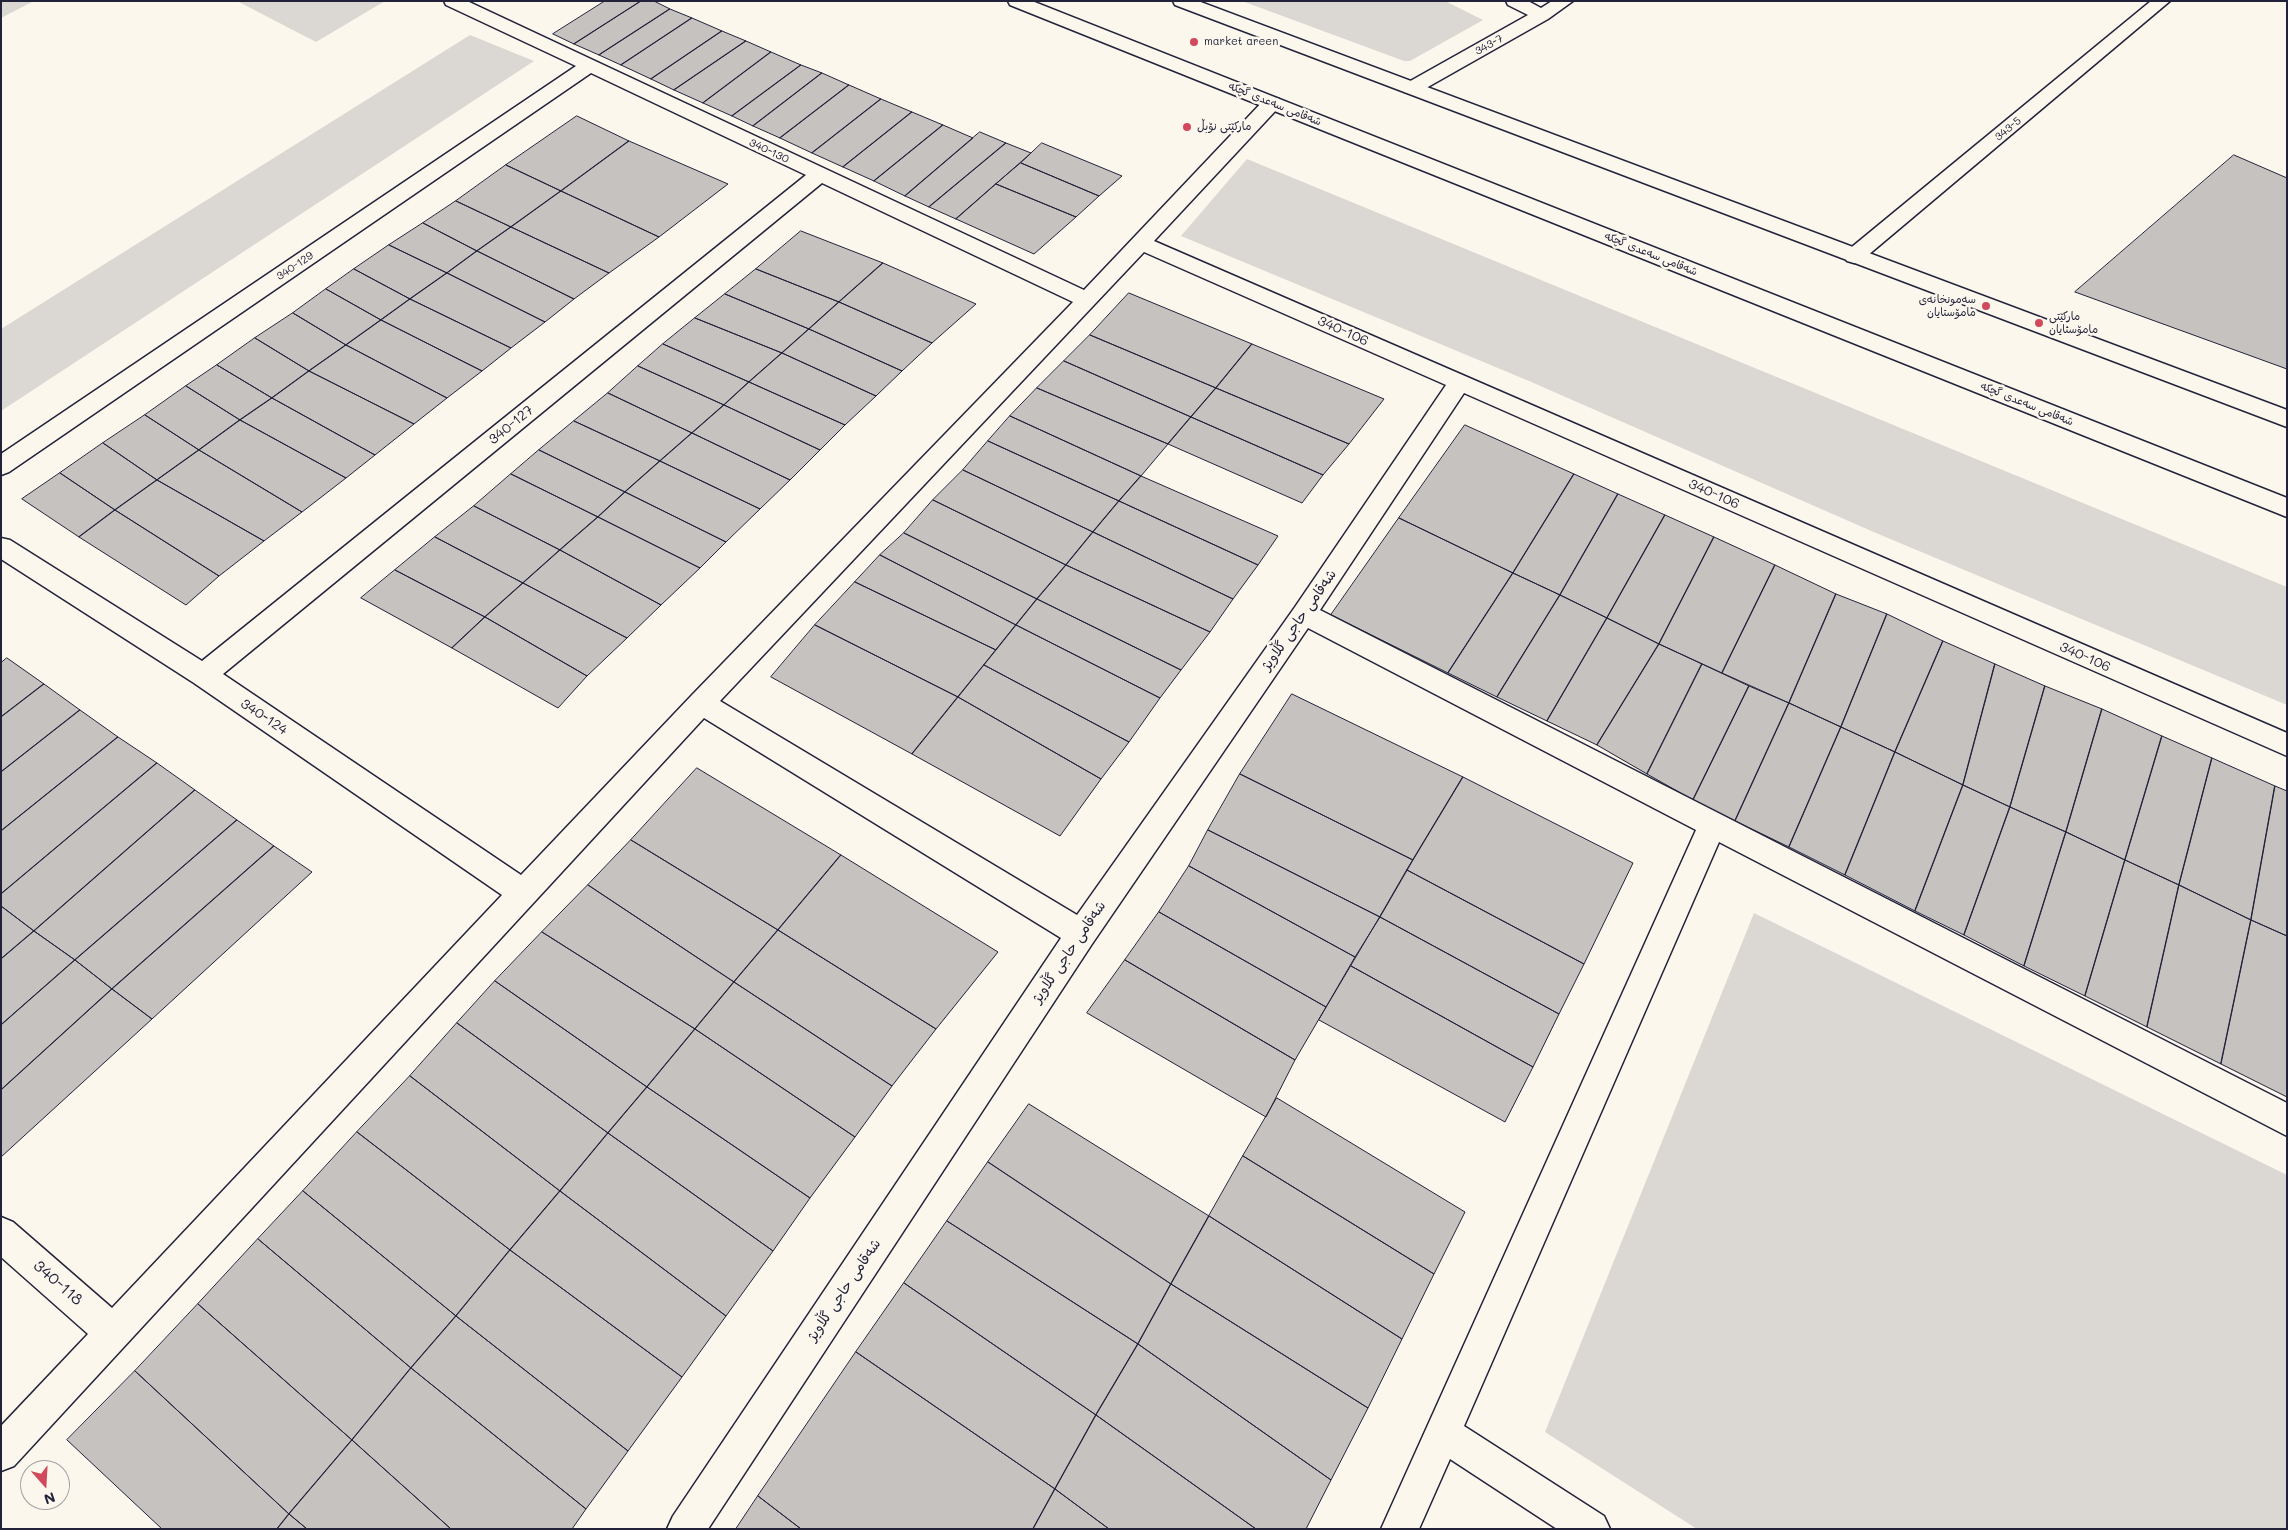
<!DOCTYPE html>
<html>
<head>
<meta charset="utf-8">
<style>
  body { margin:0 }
  #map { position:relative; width:2288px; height:1530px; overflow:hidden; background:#fbf7ec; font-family:Mali,sans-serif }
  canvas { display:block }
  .frame { position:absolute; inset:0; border:2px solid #22223b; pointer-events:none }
  .north { position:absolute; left:20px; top:1460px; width:50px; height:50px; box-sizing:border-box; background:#fbf7ec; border:1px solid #a4a2a5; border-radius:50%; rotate:161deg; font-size:14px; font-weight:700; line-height:20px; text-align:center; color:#22223b }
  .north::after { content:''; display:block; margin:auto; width:18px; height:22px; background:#d1495b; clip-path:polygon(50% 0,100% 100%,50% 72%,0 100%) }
</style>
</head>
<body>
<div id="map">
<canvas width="2288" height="1530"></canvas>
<div class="frame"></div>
<div class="north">N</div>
</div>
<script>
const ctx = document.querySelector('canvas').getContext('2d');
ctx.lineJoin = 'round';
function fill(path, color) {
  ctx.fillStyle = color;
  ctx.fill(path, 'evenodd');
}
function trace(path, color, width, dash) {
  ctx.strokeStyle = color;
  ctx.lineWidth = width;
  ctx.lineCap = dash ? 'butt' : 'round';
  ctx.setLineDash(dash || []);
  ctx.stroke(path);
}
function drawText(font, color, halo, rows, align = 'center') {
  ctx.font = font + ' Mali,"Playpen Sans Arabic",sans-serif';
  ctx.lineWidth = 5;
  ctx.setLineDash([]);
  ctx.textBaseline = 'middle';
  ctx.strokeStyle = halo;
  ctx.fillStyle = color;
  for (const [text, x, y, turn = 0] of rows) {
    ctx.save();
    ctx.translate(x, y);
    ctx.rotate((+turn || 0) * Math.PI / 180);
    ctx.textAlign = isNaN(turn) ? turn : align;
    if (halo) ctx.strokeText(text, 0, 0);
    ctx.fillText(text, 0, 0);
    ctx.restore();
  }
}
const green = new Path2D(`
  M1,1H34L1,18Z
  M237,1H385L316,42Z
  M1242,1H1445L1483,20L1410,61H1404Z
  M470,35L534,61L1,411V329Z
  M1247,159L2287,587V705L1876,533L1529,381L1181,236Z
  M1754,913L2287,1175V1529H1697L1545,1432Z`);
const building = new Path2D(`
  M605,1H641L574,44L553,34Z
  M641,1H654L670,9L599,55L574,44Z
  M670,9L692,18L621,65L599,55Z
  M692,18L722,31L651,79L621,65Z
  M722,31L746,41L674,90L651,79Z
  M746,41L771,52L703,103L674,90Z
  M771,52L801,65L732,116L703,103Z
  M801,65L822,73L753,126L732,116Z
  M822,73L849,85L780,138L753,126Z
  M849,85L881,99L812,153L780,138Z
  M881,99L912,112L843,167L812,153Z
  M912,112L943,125L874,181L843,167Z
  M577,116L629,141L561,191L506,165Z
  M943,125L973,138L905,196L874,181Z
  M980,132L1006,143L929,207L905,196Z
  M629,141L728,184L659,237L561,191Z
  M1006,143L1031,153L956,219L929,207Z
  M1042,143L1122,176L1099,196L1021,163Z
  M2234,155L2287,178V369L2075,292Z
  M1021,163L1099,196L1076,217L996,184Z
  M506,165L561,191L511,227L456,201Z
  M996,184L1076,217L1034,254L956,219Z
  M561,191L659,237L609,273L511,227Z
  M456,201L511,227L477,251L423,223Z
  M423,223L477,251L447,273L389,245Z
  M511,227L609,273L574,299L477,251Z
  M801,231L883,263L839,302L756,269Z
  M389,245L447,273L410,299L354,269Z
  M477,251L574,299L545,322L447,273Z
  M883,263L976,304L932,343L839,302Z
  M354,269L410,299L381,320L326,289Z
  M756,269L839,302L809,329L725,294Z
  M447,273L545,322L511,348L410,299Z
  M326,289L381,320L346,345L293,313Z
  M1129,293L1252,344L1216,388L1090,335Z
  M725,294L809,329L782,353L695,318Z
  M410,299L511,348L482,371L381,320Z
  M839,302L932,343L902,371L809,329Z
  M293,313L346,345L309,371L255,338Z
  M695,318L782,353L749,382L663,344Z
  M381,320L482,371L447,398L346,345Z
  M809,329L902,371L876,396L782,353Z
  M1090,335L1216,388L1191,417L1064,361Z
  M255,338L309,371L272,398L217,365Z
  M663,344L749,382L724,405L638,366Z
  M1252,344L1384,399L1349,444L1216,388Z
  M346,345L447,398L414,424L309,371Z
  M782,353L876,396L845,425L749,382Z
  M1064,361L1191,417L1168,444L1037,388Z
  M217,365L272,398L240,420L186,386Z
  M638,366L724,405L692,433L608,393Z
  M309,371L414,424L375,455L272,398Z
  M749,382L845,425L820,450L724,405Z
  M186,386L240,420L199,450L145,415Z
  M1037,388L1168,444L1141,476L1010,416Z
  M1216,388L1349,444L1323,475L1191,417Z
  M608,393L692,433L660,461L574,421Z
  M272,398L375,455L346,478L240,420Z
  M724,405L820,450L790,480L692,433Z
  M145,415L199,450L157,480L103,443Z
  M1010,416L1141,476L1119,501L988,441Z
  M1191,417L1323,475L1302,503L1168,444Z
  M240,420L346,478L302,512L199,450Z
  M574,421L660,461L625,492L539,450Z
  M1465,425L1574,474L1513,573L1399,518Z
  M692,433L790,480L760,509L660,461Z
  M988,441L1119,501L1093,532L963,470Z
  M103,443L157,480L115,510L60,473Z
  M199,450L302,512L264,541L157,480Z
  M539,450L625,492L598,517L511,474Z
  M660,461L760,509L726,542L625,492Z
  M963,470L1093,532L1066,565L933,500Z
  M60,473L115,510L79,537L22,499Z
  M511,474L598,517L560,550L474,506Z
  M1574,474L1618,494L1560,595L1513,573Z
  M1141,476L1278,536L1258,565L1119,501Z
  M157,480L264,541L219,576L115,510Z
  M625,492L726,542L700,568L598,517Z
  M1618,494L1665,515L1607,618L1560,595Z
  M933,500L1066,565L1037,599L904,533Z
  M1119,501L1258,565L1233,599L1093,532Z
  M474,506L560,550L523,583L435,537Z
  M115,510L219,576L186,605L79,537Z
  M1665,515L1714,537L1659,644L1607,618Z
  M598,517L700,568L661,605L560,550Z
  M1399,518L1513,573L1448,673L1331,615Z
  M1093,532L1233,599L1210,632L1066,565Z
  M904,533L1037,599L1016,625L880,555Z
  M435,537L523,583L485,617L395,570Z
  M1714,537L1775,565L1722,673L1659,644Z
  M560,550L661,605L627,638L523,583Z
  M880,555L1016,625L996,650L855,582Z
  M1066,565L1210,632L1181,670L1037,599Z
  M1775,565L1836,594L1789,703L1722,673Z
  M395,570L485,617L452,648L361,598Z
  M1513,573L1560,595L1497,697L1448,673Z
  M855,582L996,650L958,697L815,625Z
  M523,583L627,638L587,676L485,617Z
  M1836,594L1887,614L1841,727L1789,703Z
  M1560,595L1607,618L1547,721L1497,697Z
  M1037,599L1181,670L1160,698L1016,625Z
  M1887,614L1943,641L1895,752L1841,727Z
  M485,617L587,676L558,708L452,648Z
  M1607,618L1659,644L1597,745L1547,721Z
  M815,625L958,697L912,754L771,677Z
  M1016,625L1160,698L1129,742L984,665Z
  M1943,641L1995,664L1963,785L1895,752Z
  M1659,644L1702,664L1647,774L1597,745Z
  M7,658L44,684L1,717V663Z
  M1702,664L1749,686L1693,800L1647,774Z
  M1995,664L2045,686L2010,807L1963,785Z
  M984,665L1129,742L1101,779L958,697Z
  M44,684L80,710L1,772V717Z
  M1749,686L1789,703L1735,821L1693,800Z
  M2045,686L2102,709L2066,832L2010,807Z
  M1292,694L1463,777L1413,860L1240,774Z
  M958,697L1101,779L1060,836L912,754Z
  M1789,703L1841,727L1789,847L1735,821Z
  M2102,709L2162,736L2125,860L2066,832Z
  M80,710L118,737L1,831V772Z
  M1841,727L1895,752L1845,875L1789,847Z
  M2162,736L2212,758L2179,885L2125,860Z
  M118,737L157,763L1,894V831Z
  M1895,752L1963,785L1915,911L1845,875Z
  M2212,758L2275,786L2251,920L2179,885Z
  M157,763L195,790L34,931L1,906V894Z
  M697,768L841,855L778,930L631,840Z
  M1240,774L1413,860L1380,917L1208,830Z
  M1463,777L1633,863L1584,964L1407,870Z
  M1963,785L2010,807L1964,935L1915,911Z
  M2275,786L2287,791V936L2251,920Z
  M195,790L237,820L75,960L34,931Z
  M2010,807L2066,832L2024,966L1964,935Z
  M237,820L274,846L112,989L75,960Z
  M1208,830L1380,917L1355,957L1189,866Z
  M2066,832L2125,860L2085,996L2024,966Z
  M631,840L778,930L734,982L588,885Z
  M274,846L312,872L152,1019L112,989Z
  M841,855L998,952L936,1029L778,930Z
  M2125,860L2179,885L2147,1027L2085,996Z
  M1189,866L1355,957L1326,1007L1159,912Z
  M1407,870L1584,964L1559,1014L1380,917Z
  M588,885L734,982L695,1029L542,932Z
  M2179,885L2251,920L2221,1064L2147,1027Z
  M1,906L34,931L1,959Z
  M1159,912L1326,1007L1295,1060L1125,960Z
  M1380,917L1559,1014L1533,1067L1351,966Z
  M2251,920L2287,936V1097L2221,1064Z
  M778,930L936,1029L892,1086L734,982Z
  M34,931L75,960L1,1025V959Z
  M542,932L695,1029L647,1087L495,981Z
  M75,960L112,989L1,1090V1025Z
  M1125,960L1295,1060L1266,1117L1087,1013Z
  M1351,966L1533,1067L1505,1122L1319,1020Z
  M495,981L647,1087L608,1133L457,1023Z
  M734,982L892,1086L855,1137L695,1029Z
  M112,989L152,1019L1,1157V1090Z
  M457,1023L608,1133L560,1191L410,1076Z
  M695,1029L855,1137L810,1198L647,1087Z
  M410,1076L560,1191L510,1250L357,1132Z
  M647,1087L810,1198L773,1251L608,1133Z
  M1277,1098L1465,1212L1434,1274L1243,1156Z
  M1029,1104L1209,1216L1171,1284L988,1162Z
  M357,1132L510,1250L456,1316L303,1191Z
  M608,1133L773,1251L726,1316L560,1191Z
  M1243,1156L1434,1274L1402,1339L1209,1216Z
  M988,1162L1171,1284L1138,1344L947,1221Z
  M303,1191L456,1316L411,1368L258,1239Z
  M560,1191L726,1316L682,1377L510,1250Z
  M1209,1216L1402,1339L1368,1408L1171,1284Z
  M947,1221L1138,1344L1096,1415L904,1283Z
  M258,1239L411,1368L352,1440L198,1304Z
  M510,1250L682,1377L628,1451L456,1316Z
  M904,1283L1096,1415L1055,1489L856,1352Z
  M1171,1284L1368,1408L1331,1480L1138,1344Z
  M198,1304L352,1440L289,1514L135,1371Z
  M456,1316L628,1451L586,1509L411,1368Z
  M1138,1344L1331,1480L1306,1529H1256L1096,1415Z
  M856,1352L1055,1489L1033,1529H801L758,1496Z
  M411,1368L586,1509L572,1529H451L352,1440Z
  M135,1371L289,1514L277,1529H162L67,1440Z
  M1096,1415L1256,1529H1109L1055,1489Z
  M352,1440L451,1529H307L289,1514Z
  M1055,1489L1109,1529H1033Z
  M758,1496L801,1529H736Z
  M289,1514L307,1529H277Z`);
const minor = new Path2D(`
  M444,1H467L1084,290L1265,99L1272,97L1279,99L1281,103L1279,107L1154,241L2287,733V756L1464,393L1320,610L2287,1103V1136L1719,842L1464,1426L1604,1516L1610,1529H1557L1450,1459L1419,1529H1381L1696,830L1308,628L1092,944L708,1529H667L673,1516L1061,938L704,718L14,1466L1,1471V1426L88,1334L1,1257V1217L13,1222L112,1308L502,895L194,683L1,559V538L10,540L202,661L806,175L591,73L9,472L1,475V454L576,66L446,5ZM822,183L1073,302L692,695L521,875L223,674ZM1144,252L1446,385L1295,607L1077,915L720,701Z
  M1506,1H1528L1541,8L1552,1H1573L1548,19L1419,92L1412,94L1405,92L1403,88L1405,84L1528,15L1508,5Z
  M2151,1H2170L1861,261L1854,263L1847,261L1844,256L1847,251Z`);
const secondary = new Path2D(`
  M1008,1H1032L2287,498V517L1010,5Z
  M1173,1H1198L2287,410V427L1175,5Z`);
const markers = [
  [1194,42,5,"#d1495b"],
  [1187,127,5,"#d1495b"],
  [1986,306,5,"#d1495b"],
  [2039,323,5,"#d1495b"]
];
const farPoinames = [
  ["market areen",1204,42],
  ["مارکێتی نۆبڵ",1197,127],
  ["سەمونخانەی",1976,300,"right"],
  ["مامۆستایان",1976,313,"right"],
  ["مارکێتی",2049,317],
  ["مامۆستایان",2049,330]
];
const farStreetnames = [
  ["343-7",1489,45,-29],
  ["شەقامی سەعدی گچکە",1275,104,22],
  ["343-5",2008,129,-40],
  ["340-130",769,151,25],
  ["شەقامی سەعدی گچکە",1651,254,22],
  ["340-129",295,266,-34],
  ["شەقامی سەعدی گچکە",2027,404,22]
];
const streetNames = [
  ["340-106",1343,331,24],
  ["340-127",511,425,-39],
  ["340-106",1714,494,24],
  ["شەقامی حاجی گڵاویژ",1299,620,-55],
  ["340-106",2085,657,24],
  ["340-124",264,717,34],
  ["شەقامی حاجی گڵاویژ",1069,952,-56],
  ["شەقامی حاجی گڵاویژ",844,1290,-56]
];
const nearStreetnames = [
  ["340-118",58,1283,41]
];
fill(green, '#dbd8d3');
fill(building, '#c6c2c0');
trace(building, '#22223b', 1);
trace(minor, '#22223b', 3);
trace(secondary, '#22223b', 3);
fill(minor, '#fbf7ec');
fill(secondary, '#fbf7ec');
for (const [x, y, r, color] of markers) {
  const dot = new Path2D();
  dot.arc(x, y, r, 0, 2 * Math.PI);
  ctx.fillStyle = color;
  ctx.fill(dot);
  trace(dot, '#fbf7ec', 2);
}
drawText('11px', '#22223b', '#fbf7ec', farPoinames, 'left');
drawText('11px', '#22223b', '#fbf7ec', farStreetnames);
drawText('14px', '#22223b', '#fbf7ec', streetNames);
drawText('16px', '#22223b', '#fbf7ec', nearStreetnames);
</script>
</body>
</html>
